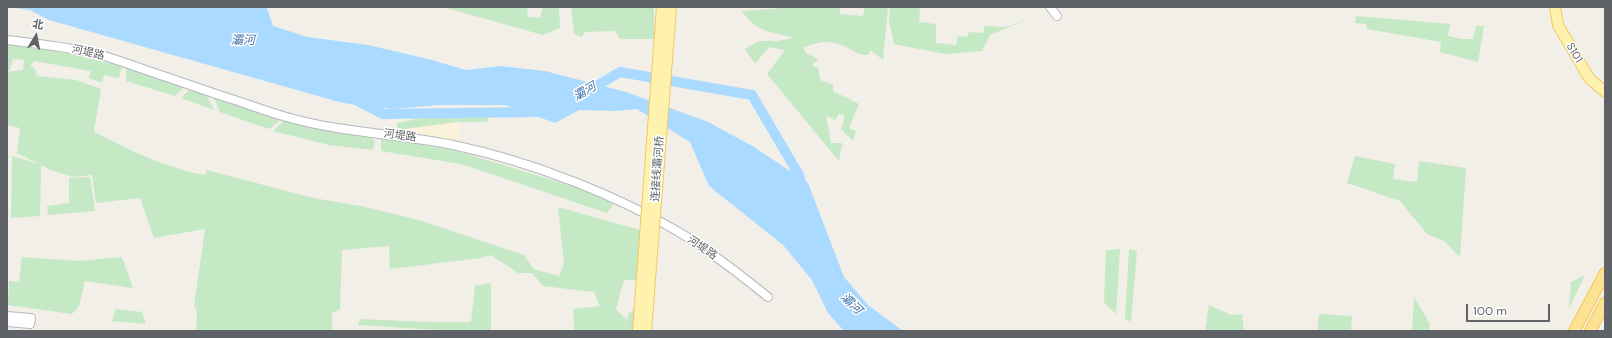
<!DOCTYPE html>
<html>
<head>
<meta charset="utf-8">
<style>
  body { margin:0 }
  #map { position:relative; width:1612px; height:338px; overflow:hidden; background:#f1efe8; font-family:"DM Sans","Noto Sans SC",sans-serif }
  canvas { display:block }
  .frame { position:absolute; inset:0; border:8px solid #5f6368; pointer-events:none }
  .north { position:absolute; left:16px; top:16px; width:40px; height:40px; -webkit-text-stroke:3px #fff; paint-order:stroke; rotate:10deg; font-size:11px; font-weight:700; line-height:16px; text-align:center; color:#5f6368 }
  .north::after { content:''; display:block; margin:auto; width:14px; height:18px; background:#5f6368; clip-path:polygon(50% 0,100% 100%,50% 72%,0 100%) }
  .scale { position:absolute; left:1466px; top:304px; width:84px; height:18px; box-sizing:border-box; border:2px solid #5f6368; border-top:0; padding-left:5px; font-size:12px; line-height:14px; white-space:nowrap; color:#5f6368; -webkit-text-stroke:3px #fff; paint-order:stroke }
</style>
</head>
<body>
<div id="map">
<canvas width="1612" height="338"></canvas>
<div class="frame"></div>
<div class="north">北</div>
<div class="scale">100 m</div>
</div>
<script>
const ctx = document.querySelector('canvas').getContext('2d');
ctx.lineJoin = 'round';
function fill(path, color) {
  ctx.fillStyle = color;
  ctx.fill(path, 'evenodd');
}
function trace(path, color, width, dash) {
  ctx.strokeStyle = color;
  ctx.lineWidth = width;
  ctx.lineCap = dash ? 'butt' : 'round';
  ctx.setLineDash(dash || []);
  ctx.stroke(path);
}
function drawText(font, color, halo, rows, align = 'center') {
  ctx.font = font + ' "DM Sans","Noto Sans SC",sans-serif';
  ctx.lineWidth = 3;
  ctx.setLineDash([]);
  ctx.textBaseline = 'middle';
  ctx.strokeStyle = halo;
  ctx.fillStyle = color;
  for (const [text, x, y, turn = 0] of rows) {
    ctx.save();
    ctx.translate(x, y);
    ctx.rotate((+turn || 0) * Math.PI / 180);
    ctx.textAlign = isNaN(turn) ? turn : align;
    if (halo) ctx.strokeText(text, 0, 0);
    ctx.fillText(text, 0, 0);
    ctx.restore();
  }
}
const green = new Path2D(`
  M443,7H527L528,17L540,18L543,7H559L560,28L543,35Z
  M571,7H654V39H620L615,31L584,32L582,37L574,34Z
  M797,7H840V14L863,16L865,7H888L883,60L870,50L868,55C858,55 852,50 844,46C829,39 818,42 803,48L807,54L818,59L812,65L818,68L820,80L833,85V91L859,104L849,128L856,131L853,141L841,129L845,116L839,114L835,120L826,115L831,143H842L839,161L767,74L785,50L769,47L755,64L745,49L759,41H777L794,38C771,31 758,34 742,11Z
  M890,7H920L919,22L936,24V43L956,45L958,36L967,37L969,32L984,33V26L1006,27L1033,17L990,35L982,51L945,54L894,44L889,21Z
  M1356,16L1450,24L1448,36L1461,39H1473L1476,26H1484L1478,62L1440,52L1441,42L1367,29L1366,24L1355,23Z
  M7,44L46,48L122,66L119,78L104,75L102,83L89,78L91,71L34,61L30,67H34L37,76L76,80L101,89L94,132C130,150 165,168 205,175L207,170L313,198L361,206L419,220L524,255L533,269L559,276L564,263L558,207L640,230L637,280H624L616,309L626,319L625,326L629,313L635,309L633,331H576L574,329L573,309L600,306L594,292L543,286L532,273H518L491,255L481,258L390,269L389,246L342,250L340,309L332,313V331H196L197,311L194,306L205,229L154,238L140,198L96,203L92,175L73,177L51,170L41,165L40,216L11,218L12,153V156L39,164L17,153L20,128L7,125V72L23,70L24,60L13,59L10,70L7,71Z
  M126,67L184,87L175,96L126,81Z
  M190,89L206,94L214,110L181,98Z
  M213,96L281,119L269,129L220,112Z
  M489,114L487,122H459L397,130V123L421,118Z
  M285,120L369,136L375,141L373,150L329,145L273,131Z
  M381,137L461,152L578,188L614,204L607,213L461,164L381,151Z
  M1355,156L1395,164L1393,179L1417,182L1419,161L1466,168L1460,257L1444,241L1427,234L1400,201L1347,183Z
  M90,177L95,211L48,215L47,206L69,203V178Z
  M1120,249L1116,314L1104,302L1106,250Z
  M1129,249L1137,251L1131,321L1125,320Z
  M22,257L78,261L122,257L133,288L85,281L79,306L72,314L8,305L9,281L19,282Z
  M1585,275L1569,308L1571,282Z
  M491,283V331H454L358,325L360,319L429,322H471L475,286H474Z
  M1414,297L1430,324L1429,331H1412Z
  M1209,305L1231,315L1242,314L1244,331H1205Z
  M116,309L142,312L146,324L112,321Z
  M1319,314L1352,316L1351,331H1317Z`);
const sand = new Path2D(`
  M459,122V142L397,130Z`);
const water = new Path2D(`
  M7,7H262L267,8L273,26L307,37L368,45L428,59L466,70L500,66L545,71L626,92L708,122L754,147L808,183L844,277L868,305L903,331H844L828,313L812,280L783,245L709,186L690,142L637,109L614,111L579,110L555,123L506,105H439L393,109L343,103L49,20L30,10Z`);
const river = new Path2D(`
  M586,92L620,72L752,95L799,175L803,189
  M356,100L383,114L537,112`);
const minor = new Path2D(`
  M1050,7L1057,16
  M7,40C39,44 71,47 102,55C142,69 182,82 222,96C246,103 269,113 294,119C346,133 400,134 453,145C530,161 620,196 687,237C715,255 742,276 768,297
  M7,316L31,318L30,324L7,322`);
const major = new Path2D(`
  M1555,7L1558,25L1589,78L1605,92`);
const highway = new Path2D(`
  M1574,331L1605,273
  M1590,331L1605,303`);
const majorBridge = new Path2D(`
  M638,331L662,7
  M646,331L671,7`);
const streetNames = [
  ["河堤路",88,53,13],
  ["S101",1574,53,59],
  ["河堤路",400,136,7],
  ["连接线灞河桥",658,169,-86],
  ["河堤路",702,248,34]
];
const waterNames = [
  ["灞河",243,41],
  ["灞河",585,92,-30],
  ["灞河",851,304,44]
];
fill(green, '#c5e8c5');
fill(sand, '#fbf3d9');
fill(water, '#aadaff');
trace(river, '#aadaff', 10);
trace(minor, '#b5b8bc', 10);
trace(major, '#f2c960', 12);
trace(highway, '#f9ab00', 12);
trace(minor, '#fff', 8);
trace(major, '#fff2af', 10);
trace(highway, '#fde293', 11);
trace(majorBridge, '#f2c960', 12, []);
trace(majorBridge, '#fff2af', 10);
drawText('11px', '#5f6368', '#fff', streetNames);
drawText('italic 12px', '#4174aa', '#fff', waterNames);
</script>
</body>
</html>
